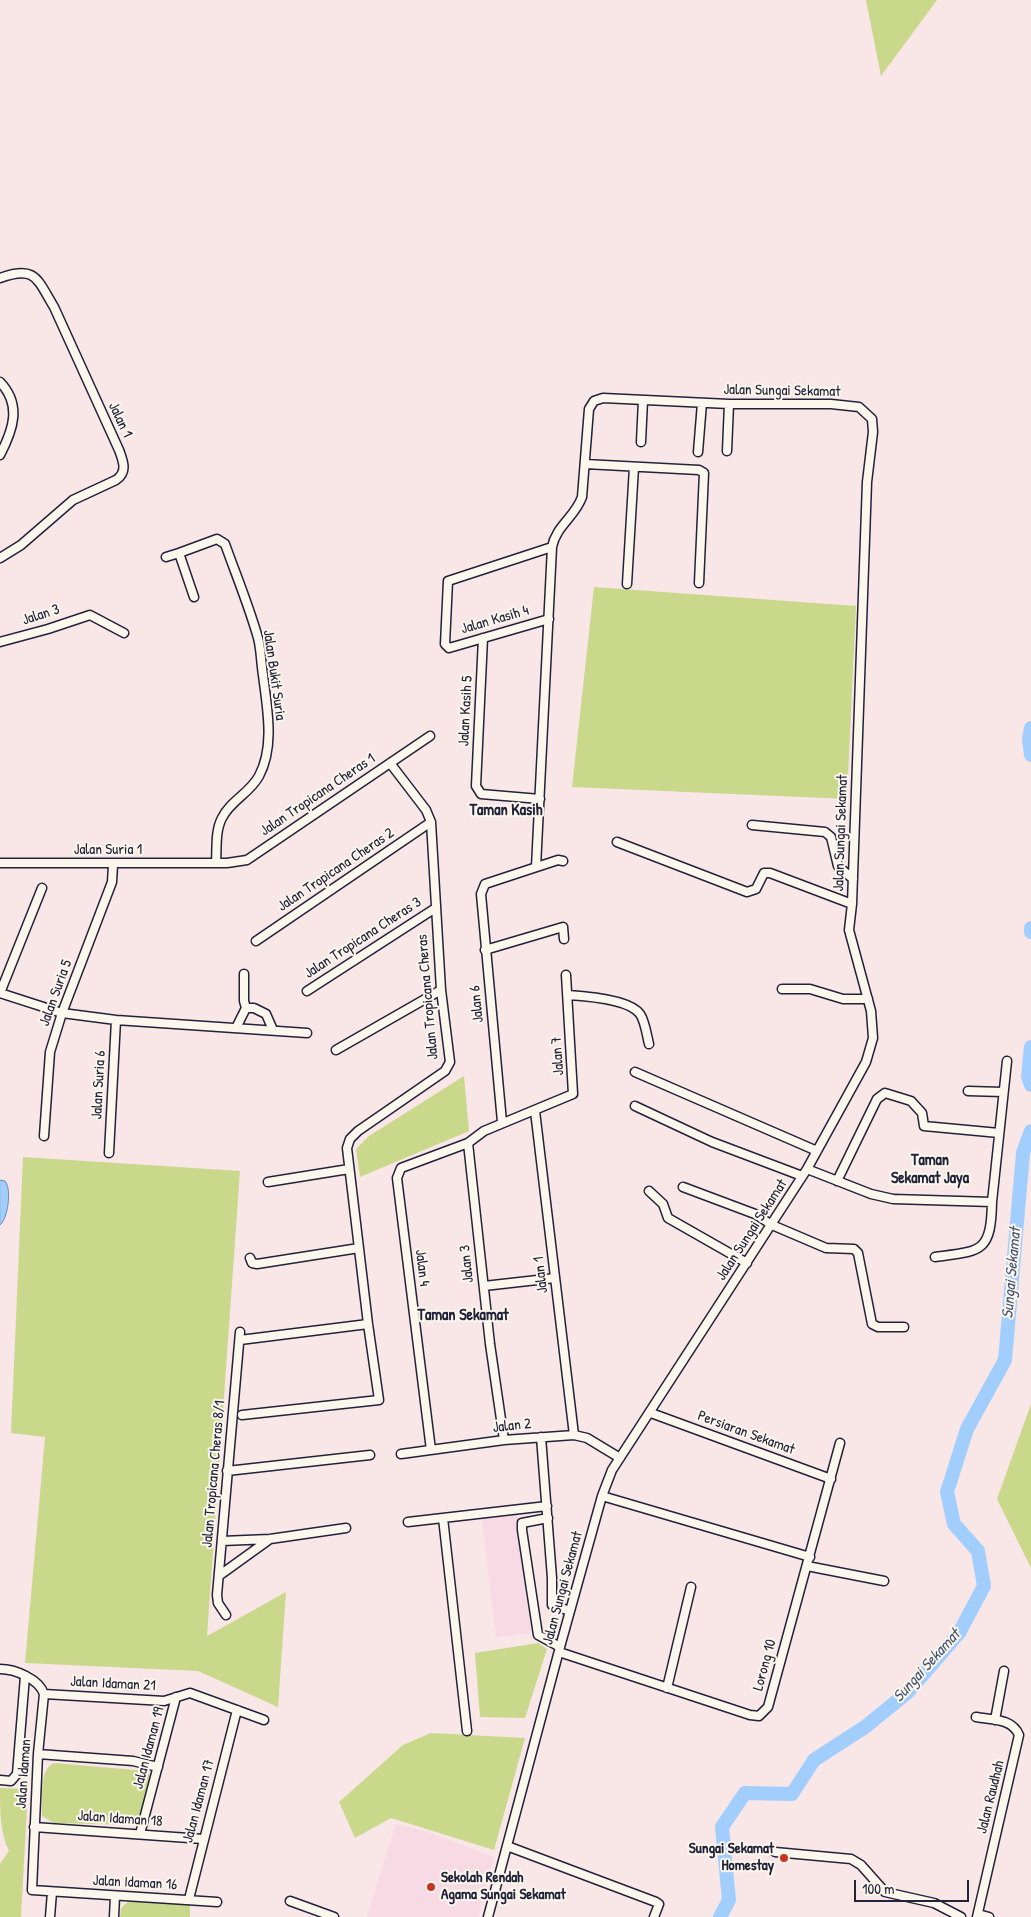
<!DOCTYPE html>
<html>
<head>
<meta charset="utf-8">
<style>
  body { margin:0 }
  #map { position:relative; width:1031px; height:1917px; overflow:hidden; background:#f9e6e7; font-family:"Patrick Hand",sans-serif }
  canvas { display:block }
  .scale { position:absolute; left:854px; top:1880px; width:115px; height:22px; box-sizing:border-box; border:2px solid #22223b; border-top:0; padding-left:6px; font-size:15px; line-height:18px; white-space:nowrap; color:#22223b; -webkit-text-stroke:4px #fbf7ec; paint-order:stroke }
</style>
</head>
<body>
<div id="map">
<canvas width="1031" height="1917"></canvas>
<div class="scale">100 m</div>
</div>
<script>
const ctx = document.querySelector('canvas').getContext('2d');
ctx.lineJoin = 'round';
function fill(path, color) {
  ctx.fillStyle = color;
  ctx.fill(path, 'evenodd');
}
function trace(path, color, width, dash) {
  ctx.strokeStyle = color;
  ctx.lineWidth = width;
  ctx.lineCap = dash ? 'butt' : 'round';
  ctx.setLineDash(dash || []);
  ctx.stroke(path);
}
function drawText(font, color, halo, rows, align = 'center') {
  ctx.font = font + ' "Patrick Hand",sans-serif';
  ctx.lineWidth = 4;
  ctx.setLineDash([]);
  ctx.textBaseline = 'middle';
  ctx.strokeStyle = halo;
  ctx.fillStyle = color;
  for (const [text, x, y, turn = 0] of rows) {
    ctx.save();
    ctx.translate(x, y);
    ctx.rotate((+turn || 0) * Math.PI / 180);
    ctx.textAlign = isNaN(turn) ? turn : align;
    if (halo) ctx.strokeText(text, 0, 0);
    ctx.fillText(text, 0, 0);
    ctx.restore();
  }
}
const built = new Path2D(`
  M517,1512L531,1633L496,1637L482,1517Z
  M396,1824L425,1831L494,1857L478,1917H367Z`);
const green = new Path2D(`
  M866,0H937L881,76Z
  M594,587L856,606L847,799L572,787Z
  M464,1076L469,1131L360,1177L356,1149L369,1136Z
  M23,1157L240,1171L207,1636L286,1592L278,1707L198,1671L25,1663L45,1437L11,1433Z
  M1031,1404V1568L997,1499Z
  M538,1643L547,1649L525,1718L480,1717L475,1653Z
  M431,1733L525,1738L494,1850L391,1818L355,1838L339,1802L403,1745Z
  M54,1763L147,1771L152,1778L140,1825L54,1823L42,1816C43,1800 38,1770 54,1763Z
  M0,1788L28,1789L21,1917H0V1864L9,1851C0,1833 0,1809 0,1788Z
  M129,1901L190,1903V1917H120L121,1908Z`);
const water = new Path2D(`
  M0,1180L5,1181C12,1189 8,1219 0,1225Z`);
const river = new Path2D(`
  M1031,728L1029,739L1031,755
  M1031,928V932
  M1031,1047L1028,1077L1031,1085
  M720,1917L729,1900L722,1827L745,1793L792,1794L814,1760L865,1727L908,1692L959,1633L984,1586L978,1551L954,1524L947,1492L967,1429L1005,1360L1023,1153L1031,1131`);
const minor = new Path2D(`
  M0,278C36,265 37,279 54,307L119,450C123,461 128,472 116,480L73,500L21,545L0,558
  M0,382C22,405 13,430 0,455
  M641,442L643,400
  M727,451L729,404
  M698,452L702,403
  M585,464L699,470L704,473L699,583
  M166,557L179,553
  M627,584L634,467
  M194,597L179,553L217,539L225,544C236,575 249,606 258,638C261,649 261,663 263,675C267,708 275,746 259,776C250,793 230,801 222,818C215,831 217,849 216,863
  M549,619L449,648L445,644L448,581L552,547
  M483,638L476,786L481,794L540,799
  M0,642L48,629L90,615L124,633
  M752,825L825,832L831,837L838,866L853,879
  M617,842L747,892L756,889L764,873H770L852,904
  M0,863H227L247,860L430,736
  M256,941L431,822
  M485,950L563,927L564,939
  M244,974V1001L246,1008
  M782,989H810L843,999H868
  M307,991L434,909
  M0,993L62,1013L116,1020L307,1033
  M0,993L42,888
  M568,995C585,996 629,999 640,1014C645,1021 647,1036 649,1044
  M236,1028L246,1008H254L266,1014L273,1030
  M336,1050L441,990
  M635,1072L817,1151
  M968,1091L1003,1092
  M635,1106L712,1142L802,1176
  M535,1111L574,1435
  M502,1122L481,894L485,884L558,860L563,861
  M44,1136L50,1052L62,1013L112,882L113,865
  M468,1143L490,1344L504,1440
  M109,1153L116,1020
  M807,1169L871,1194L893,1199L992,1202L1007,1061
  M837,1181L877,1099L885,1093L911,1101L922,1113L924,1126L999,1133
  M268,1182L349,1169
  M683,1187L755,1214L772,1225L826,1248L854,1249L858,1253L872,1324L878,1327H904
  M649,1191L663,1204L668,1218L747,1263
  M935,1257C981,1251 991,1253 992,1202
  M250,1258L252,1263L257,1264L359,1248
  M484,1286L555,1278
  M240,1340L368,1324
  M651,1413L831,1479
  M242,1415L379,1400L368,1324L347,1148L350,1139L358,1131L445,1071L450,1062L441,990L431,822L426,810L390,763
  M541,1437L552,1578V1605L570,1611
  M431,1450L397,1178L401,1168L468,1143L484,1131L573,1094L566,975
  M401,1454L504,1440L574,1435L587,1438L620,1458
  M227,1471L370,1455
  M602,1496L810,1557
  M443,1518L467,1731
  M548,1518L522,1523V1530L538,1635L560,1647
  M408,1522L547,1506
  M222,1541L270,1539L346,1528
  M807,1566L884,1581
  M220,1575L270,1539
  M226,1615L218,1603L217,1595L240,1332
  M559,1652L750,1715L759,1716L768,1707L840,1443
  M0,1669C15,1669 39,1679 44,1694L38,1754L32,1890L217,1902
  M667,1688L691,1587
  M44,1694L164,1701L190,1693L264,1720
  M976,1717C992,1720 1012,1718 1019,1735L977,1917
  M995,1720L1004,1671
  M38,1754L133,1761L158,1767
  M0,1780L11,1781L17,1774L25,1676
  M34,1827L203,1839
  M140,1834L176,1697
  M507,1846L656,1902L659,1904L654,1917
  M775,1852L851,1859L861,1865L885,1892L934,1903L961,1917
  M189,1899L237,1710
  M290,1901L334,1917
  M978,1914L989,1917
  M50,1917L52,1892
  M114,1917L115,1896
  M488,1917L560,1647L602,1496L612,1470L807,1169L866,1062L873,1038L871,1011L849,930L852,904L867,482L873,432L872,419L859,407L831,404H729L603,398L594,401L589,409L582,497C575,517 556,526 552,547L536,867`);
const markers = [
  [784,1858,5,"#c8321e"],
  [431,1887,5,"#c8321e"]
];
const streetNames = [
  ["Jalan Sungai Sekamat",782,391,1],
  ["Jalan 1",120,420,65],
  ["Jalan 3",41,615,-18],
  ["Jalan Kasih 4",495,620,-16],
  ["Jalan Bukit Suria",274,675,82],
  ["Jalan Kasih 5",466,711,-87],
  ["Jalan Tropicana Cheras 1",318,795,-34],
  ["Jalan Sungai Sekamat",841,833,-88],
  ["Jalan Suria 1",108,850],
  ["Jalan Tropicana Cheras 2",336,870,-34],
  ["Jalan Tropicana Cheras 3",363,938,-33],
  ["Jalan Suria 5",56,993,-70],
  ["Jalan Tropicana Cheras",428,997,-95],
  ["Jalan 6",477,1004,-96],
  ["Jalan 7",558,1056,-94],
  ["Jalan Suria 6",99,1085,-87],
  ["Jalan Sungai Sekamat",752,1230,-57],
  ["Jalan 3",467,1264,-96],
  ["Jalan 4",422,1268,83],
  ["Jalan 1",541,1275,-97],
  ["Jalan 2",512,1426,-6],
  ["Persiaran Sekamat",746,1433,20],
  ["Jalan Tropicana Cheras 8/1",214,1474,-85],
  ["Jalan Sungai Sekamat",563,1588,-75],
  ["Lorong 10",765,1665,-75],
  ["Jalan Idaman 21",113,1684,3],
  ["Jalan Idaman 19",149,1748,-75],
  ["Jalan Idaman",24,1774,-86],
  ["Jalan Raudhah",991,1797,-76],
  ["Jalan Idaman 17",199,1801,-75],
  ["Jalan Idaman 18",120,1819,4],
  ["Jalan Idaman 16",135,1883,3]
];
const poiNames = [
  ["Sungai Sekamat",774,1849],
  ["Homestay",774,1866],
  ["Sekolah Rendah",441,1878,"left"],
  ["Agama Sungai Sekamat",441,1895,"left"]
];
const neighbourhoodNames = [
  ["Taman Kasih",506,811],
  ["Taman",930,1161],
  ["Sekamat Jaya",930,1179],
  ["Taman Sekamat",463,1316]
];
const waterNames = [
  ["Sungai Sekamat",1012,1273,-85],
  ["Sungai Sekamat",927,1666,-48]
];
fill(built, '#f7dae3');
fill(green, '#cad88c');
fill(water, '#a2cefd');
trace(water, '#6f89af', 1);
trace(river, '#a2cefd', 14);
trace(minor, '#22223b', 11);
trace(minor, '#fbf7ec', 8);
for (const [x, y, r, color] of markers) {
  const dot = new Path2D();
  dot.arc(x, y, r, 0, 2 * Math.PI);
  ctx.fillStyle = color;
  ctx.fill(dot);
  trace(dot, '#fbf7ec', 2);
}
drawText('15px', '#22223b', '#fbf7ec', streetNames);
drawText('bold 15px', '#22223b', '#fbf7ec', poiNames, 'right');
drawText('bold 16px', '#22223b', '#fbf7ec', neighbourhoodNames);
drawText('italic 16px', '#485675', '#fbf7ec', waterNames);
</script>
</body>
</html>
